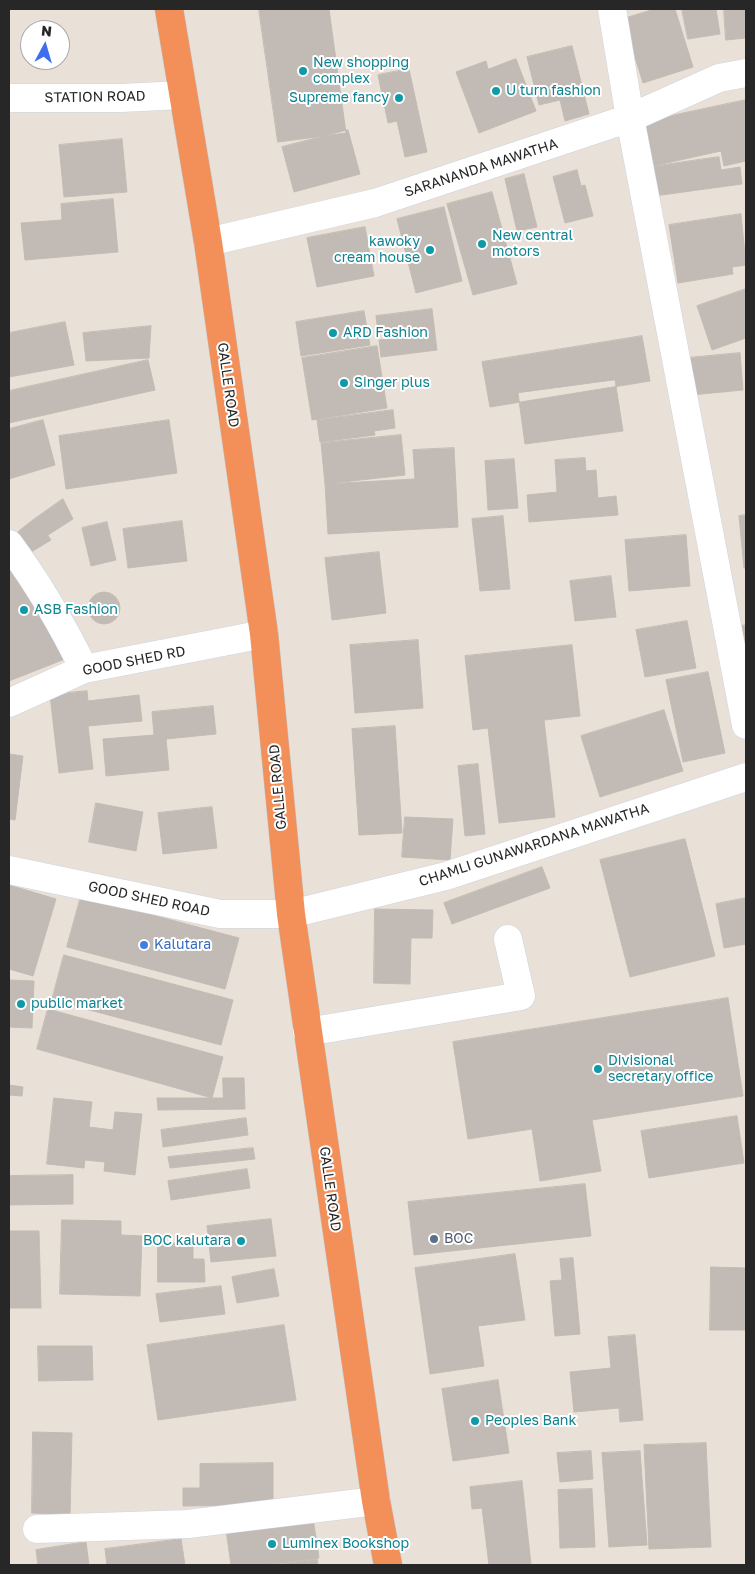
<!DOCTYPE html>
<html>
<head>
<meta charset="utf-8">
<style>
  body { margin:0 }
  #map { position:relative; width:755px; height:1574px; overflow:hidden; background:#e9e0d8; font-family:"Golos Text",sans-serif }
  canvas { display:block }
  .frame { position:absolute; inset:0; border:10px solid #272727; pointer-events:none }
  .north { position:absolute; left:20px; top:20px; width:50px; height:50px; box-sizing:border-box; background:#fff; border:1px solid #a9a9a9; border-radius:50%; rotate:6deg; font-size:14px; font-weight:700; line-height:20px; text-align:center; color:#272727 }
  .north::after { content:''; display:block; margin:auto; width:18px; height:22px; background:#416eed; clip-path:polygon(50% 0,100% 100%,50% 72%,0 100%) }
</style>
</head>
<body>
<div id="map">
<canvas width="755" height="1574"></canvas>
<div class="frame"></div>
<div class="north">N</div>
</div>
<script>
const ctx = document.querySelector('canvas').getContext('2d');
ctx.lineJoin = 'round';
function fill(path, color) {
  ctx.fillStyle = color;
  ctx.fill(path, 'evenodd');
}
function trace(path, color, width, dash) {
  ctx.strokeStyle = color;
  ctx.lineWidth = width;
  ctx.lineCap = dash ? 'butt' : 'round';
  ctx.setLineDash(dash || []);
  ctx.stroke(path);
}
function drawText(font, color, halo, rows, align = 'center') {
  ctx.font = font + ' "Golos Text",sans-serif';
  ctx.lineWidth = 4;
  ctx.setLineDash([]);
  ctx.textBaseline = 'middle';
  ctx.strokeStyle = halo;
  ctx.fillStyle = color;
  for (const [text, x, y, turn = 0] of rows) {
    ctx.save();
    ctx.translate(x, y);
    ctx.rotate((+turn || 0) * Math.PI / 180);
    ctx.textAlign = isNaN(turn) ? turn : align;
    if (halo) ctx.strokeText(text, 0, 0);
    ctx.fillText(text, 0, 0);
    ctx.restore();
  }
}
const building = new Path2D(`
  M259,9H329L346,133L278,142Z
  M655,9H675L693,67L643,83L623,19Z
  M682,9H716L720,34L688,39Z
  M724,9H746V38L726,40Z
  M572,46L589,114L565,121L560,100L539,105L527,57Z
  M516,59L536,111L479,133L456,72L486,61L488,69Z
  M409,69L427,152L405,157L397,121L388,123L378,75Z
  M746,100V161L724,166L721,151L648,167L638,123Z
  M348,130L360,174L294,192L282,147Z
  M122,139L127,192L64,197L59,145Z
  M719,157L721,170L740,167L742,184L654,196L650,167Z
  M577,170L581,186L585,185L593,216L565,223L553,177Z
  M524,174L537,227L517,231L505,179Z
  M492,192L517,284L473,295L447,204Z
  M113,199L118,252L25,260L21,223L62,220L61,204Z
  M444,207L462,281L416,293L397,219Z
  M741,214L746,265L732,267L733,274L678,283L669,225Z
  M365,227L374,276L317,287L307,238Z
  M746,289V338L712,350L697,306Z
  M432,309L437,350L381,357L379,340L424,335L423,328L378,333L376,316Z
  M364,311L370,345L301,356L296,322Z
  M65,322L74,365L9,377V333Z
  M151,326L149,358L86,361L83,333Z
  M642,336L650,381L490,407L482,362Z
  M377,346L387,408L312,420L302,358Z
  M740,353L743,390L691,395L688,358Z
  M148,360L155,390L9,423V391Z
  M615,380L623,431L525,444L518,393Z
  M393,410L395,428L374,431L375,435L320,442L317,420Z
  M43,420L55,465L9,479V429Z
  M169,420L177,473L66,489L59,436Z
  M401,435L405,475L325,484L321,443Z
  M454,448L458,527L328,534L325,484L415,479L413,450Z
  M585,458L586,471L596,470L598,498L616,496L618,515L529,522L527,495L557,492L555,460Z
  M514,459L518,508L488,510L485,461Z
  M63,499L73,519L48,535L36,518Z
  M746,515V568H744L739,516Z
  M503,516L510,589L480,591L472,519Z
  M36,518L51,540L28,554L14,537L20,530Z
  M182,521L187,561L128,568L123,529Z
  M107,522L116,560L91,566L82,528Z
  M686,535L690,586L629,591L625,540Z
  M379,552L386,613L332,620L325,558Z
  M9,562L70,657L9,681Z
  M611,576L616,617L575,621L570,581Z
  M88 608a16 16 0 1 1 32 0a16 16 0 1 1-32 0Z
  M687,621L696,668L645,677L636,630Z
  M746,625V647L736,649L732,628Z
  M418,640L423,708L355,713L350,645Z
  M572,645L580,716L544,720L555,817L499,823L488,728L473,730L465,656Z
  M708,672L725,753L683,762L666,680Z
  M87,691L88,701L139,695L142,721L88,726L93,769L59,773L50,695Z
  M213,706L216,734L166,739L169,770L106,776L103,739L154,735L152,712Z
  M664,710L683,771L600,797L581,736Z
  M395,726L402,833L359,835L352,729Z
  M9,754L23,756L15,820L9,819Z
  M478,764L485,834L465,836L458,766Z
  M96,803L143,812L136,851L89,842Z
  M212,807L217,848L163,854L158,813Z
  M405,817L453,819L450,860L402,857Z
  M685,839L715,956L630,977L600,860Z
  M542,867L550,888L452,924L444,903Z
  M9,885L56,899L33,976L9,969Z
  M81,896L239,938L225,989L67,947Z
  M746,898V944L724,948L716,904Z
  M375,909L433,910L432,938H411L410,984L374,983Z
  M64,955L233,1000L221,1045L52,1000Z
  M9,980L34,981L32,1028L9,1027Z
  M728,998L743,1096L592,1120L601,1171L540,1181L532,1129L468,1139L453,1042Z
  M48,1009L223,1057L212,1098L37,1049Z
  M223,1078H244L245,1109L158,1110L157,1098H223Z
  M9,1085L23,1087L22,1096L9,1095Z
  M54,1098L92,1102L89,1127L113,1130L115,1112L142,1114L135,1175L104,1171L105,1162L85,1160L84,1168L47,1164Z
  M737,1116L744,1163L649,1178L641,1131Z
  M246,1118L248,1135L163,1147L161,1130Z
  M253,1148L255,1159L170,1168L168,1157Z
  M247,1169L250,1188L171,1200L168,1181Z
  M73,1175V1204L9,1205V1176Z
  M585,1184L591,1236L414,1255L408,1202Z
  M271,1219L276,1256L211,1262L207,1226Z
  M62,1220L121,1221V1235L142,1236L140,1296L60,1294Z
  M9,1231H39L41,1308H9Z
  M158,1243H193V1259H204L205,1282H158Z
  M515,1254L525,1320L478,1326L484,1366L430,1374L415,1268Z
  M573,1258L580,1334L555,1336L550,1281L562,1280L560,1259Z
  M711,1267L746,1268V1330H710Z
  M274,1269L279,1296L237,1303L232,1277Z
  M221,1286L225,1314L160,1322L156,1294Z
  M284,1325L296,1400L158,1420L147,1345Z
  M635,1335L643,1420L620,1422L619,1408L574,1412L570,1372L611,1368L608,1337Z
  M38,1346H92L93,1380L39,1381Z
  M498,1380L509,1453L453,1461L442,1389Z
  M33,1432L72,1433L70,1514L32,1513Z
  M706,1443L711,1547L649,1549L644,1445Z
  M591,1451L593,1479L560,1482L557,1453Z
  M640,1451L647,1545L609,1547L602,1453Z
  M273,1463V1505L183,1506V1488H200V1464Z
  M522,1481L531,1565H489L482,1508L472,1509L470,1487Z
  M592,1489L595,1547L560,1548L558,1490Z
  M313,1518L319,1558L266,1565H231L226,1530Z
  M181,1539L185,1565H107L105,1549Z
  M86,1542L89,1565H38L36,1550Z
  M317,1559L318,1565H276Z`);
const minor = new Path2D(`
  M612,9L630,118L746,725
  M9,98H121L182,95
  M208,242L375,203L630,118L719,78L746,73
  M9,544C38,583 62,624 84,669
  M9,703L84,669L264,634
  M9,870L220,914H291L446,876L746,777
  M307,1032L521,996L508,939
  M37,1529L188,1524L376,1501`);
const highway = new Path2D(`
  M169,9L208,242L264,634L291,914L376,1501L388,1565`);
const markers = [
  [303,71,5,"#0f9aa8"],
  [496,91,5,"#0f9aa8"],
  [399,98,5,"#0f9aa8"],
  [482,244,5,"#0f9aa8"],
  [430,250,5,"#0f9aa8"],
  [333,333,5,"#0f9aa8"],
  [344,383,5,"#0f9aa8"],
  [24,610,5,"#0f9aa8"],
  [144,945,5,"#3f7fe0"],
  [21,1004,5,"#0f9aa8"],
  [598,1069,5,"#0f9aa8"],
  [434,1239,5,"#5c6f8a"],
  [241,1241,5,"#0f9aa8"],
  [475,1421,5,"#0f9aa8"],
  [272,1544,5,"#0f9aa8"]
];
const cultureNames = [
  ["New shopping",313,63],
  ["complex",313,79],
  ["U turn fashion",506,91],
  ["Supreme fancy",389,98,"right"],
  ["New central",492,236],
  ["motors",492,252],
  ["kawoky",420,242,"right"],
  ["cream house",420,258,"right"],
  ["ARD Fashion",343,333],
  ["Singer plus",354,383],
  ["ASB Fashion",34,610],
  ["public market",31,1004],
  ["Divisional",608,1061],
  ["secretary office",608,1077],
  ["BOC kalutara",231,1241,"right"],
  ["Peoples Bank",485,1421],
  ["Luminex Bookshop",282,1544]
];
const streetNames = [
  ["STATION ROAD",95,97,-1],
  ["SARANANDA MAWATHA",481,168,-18],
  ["GALLE ROAD",228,385,82],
  ["GOOD SHED RD",134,661,-11],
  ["GALLE ROAD",278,787,-95],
  ["CHAMLI GUNAWARDANA MAWATHA",534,845,-18],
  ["GOOD SHED ROAD",149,899,12],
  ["GALLE ROAD",330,1189,82]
];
const shopNames = [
  ["Kalutara",154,945]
];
const serviceNames = [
  ["BOC",444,1239]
];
fill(building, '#c1bab5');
trace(building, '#c3bcb3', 1);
trace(minor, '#ced3df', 29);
trace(highway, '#c3c3c3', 29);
trace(minor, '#fff', 28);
trace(highway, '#f39059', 28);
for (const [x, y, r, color] of markers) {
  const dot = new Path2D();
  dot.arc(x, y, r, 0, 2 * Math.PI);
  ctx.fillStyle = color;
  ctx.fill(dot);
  trace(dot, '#fff', 2);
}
drawText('14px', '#0d838f', '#fff', cultureNames, 'left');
drawText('14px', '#272727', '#fff', streetNames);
drawText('14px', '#366cbe', '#fff', shopNames, 'left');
drawText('14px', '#4e5e75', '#fff', serviceNames, 'left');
</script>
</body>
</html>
